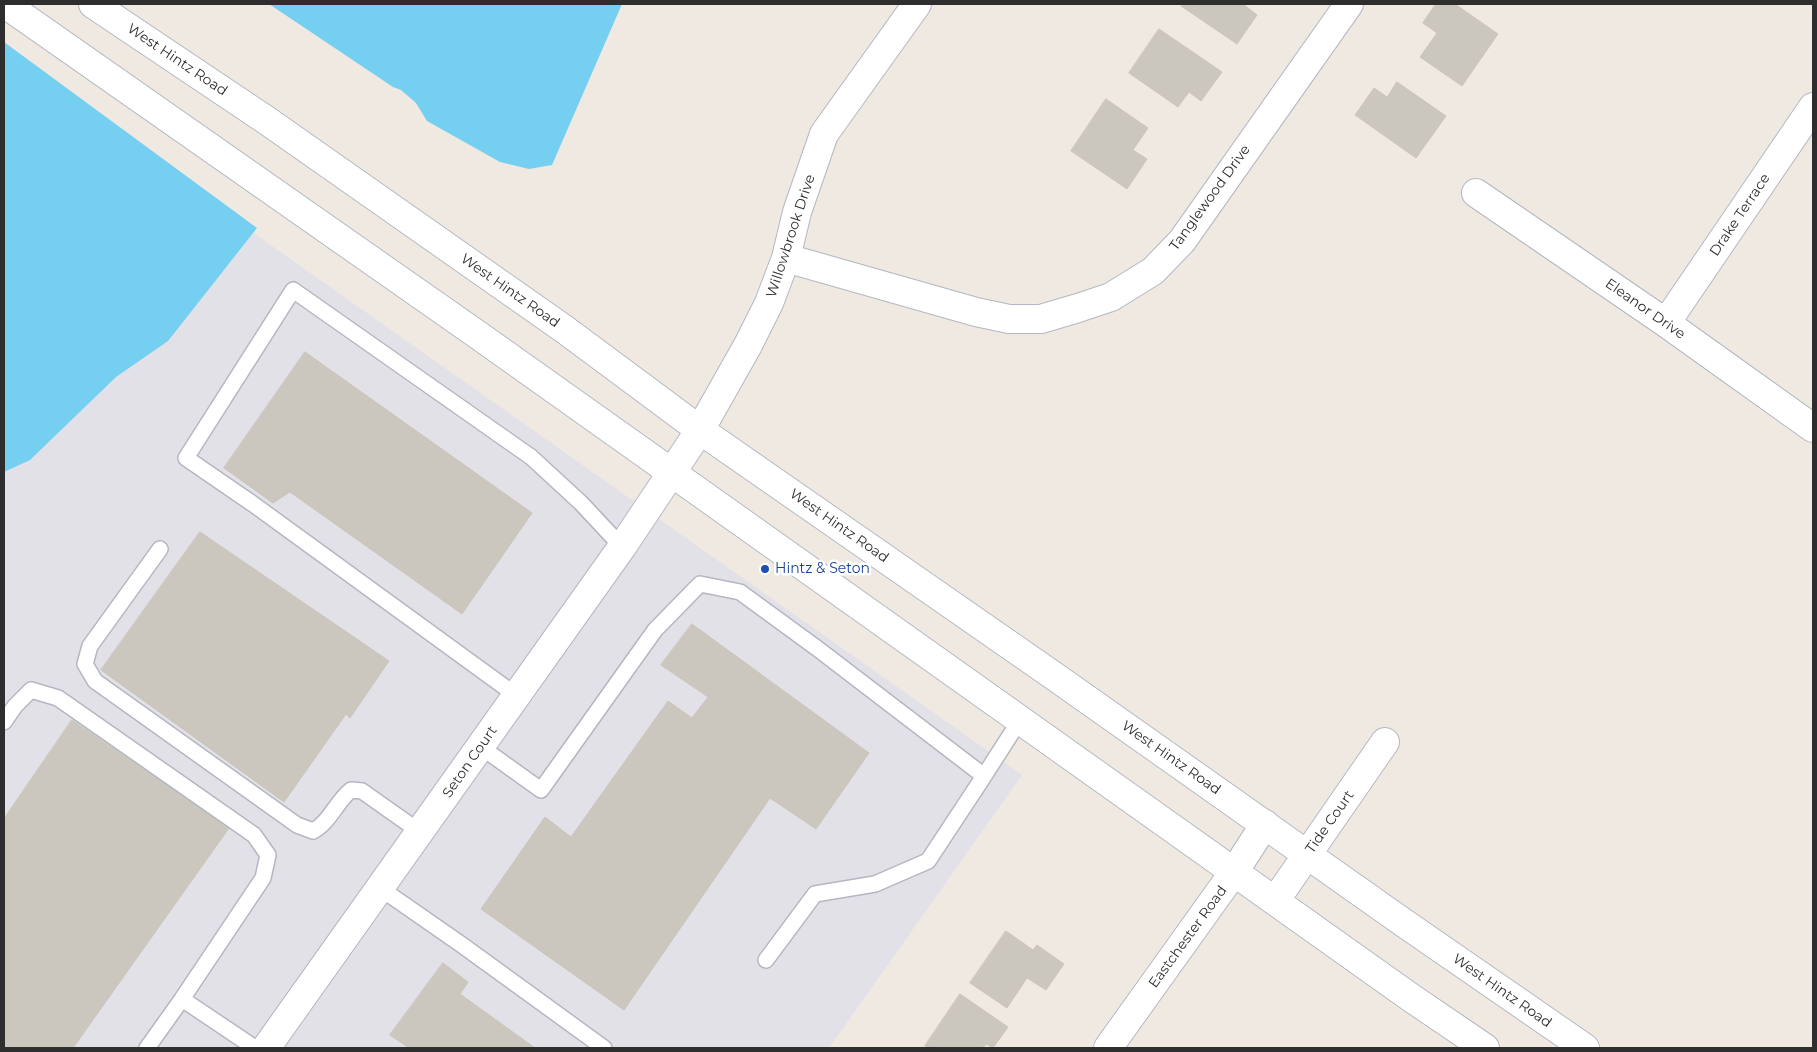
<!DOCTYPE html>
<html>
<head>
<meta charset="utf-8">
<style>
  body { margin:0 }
  #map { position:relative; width:1817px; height:1052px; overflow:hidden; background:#efe9e1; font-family:Montserrat,sans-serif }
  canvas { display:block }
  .frame { position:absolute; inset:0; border:5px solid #2e2e2e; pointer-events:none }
</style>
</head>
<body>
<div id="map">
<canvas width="1817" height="1052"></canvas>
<div class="frame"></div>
</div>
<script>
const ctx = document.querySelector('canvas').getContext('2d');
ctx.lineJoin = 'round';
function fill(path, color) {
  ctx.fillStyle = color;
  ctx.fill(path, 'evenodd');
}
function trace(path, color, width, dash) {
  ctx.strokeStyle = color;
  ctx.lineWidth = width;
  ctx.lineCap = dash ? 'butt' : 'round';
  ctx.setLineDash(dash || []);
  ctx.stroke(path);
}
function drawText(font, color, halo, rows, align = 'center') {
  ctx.font = font + ' Montserrat,sans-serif';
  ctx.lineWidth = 5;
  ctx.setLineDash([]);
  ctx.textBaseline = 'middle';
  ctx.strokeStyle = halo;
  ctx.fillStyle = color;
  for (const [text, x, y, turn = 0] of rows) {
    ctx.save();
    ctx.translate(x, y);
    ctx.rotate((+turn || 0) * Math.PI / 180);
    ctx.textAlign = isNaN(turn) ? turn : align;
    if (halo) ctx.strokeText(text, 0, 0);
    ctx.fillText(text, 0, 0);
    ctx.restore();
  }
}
const industrial = new Path2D(`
  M4,57L1022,775L829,1048H4Z`);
const water = new Path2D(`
  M269,4H622L552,165L529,169L500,162L427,121L416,103L401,90L393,87Z
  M4,42L257,228L168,341L116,377L30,460L4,472Z`);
const building = new Path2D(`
  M1183,4H1243L1257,15L1237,44L1181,6Z
  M1436,4H1455L1498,34L1462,86L1420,57L1437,33L1423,23Z
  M1159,29L1222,72L1201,101L1189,92L1178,107L1129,73Z
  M1397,82L1446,116L1416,158L1355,115L1374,88L1387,97Z
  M1106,99L1148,128L1133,150L1147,159L1127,189L1071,151Z
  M305,352L532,513L462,614L290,492L273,503L224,468Z
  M200,532L389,661L350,718L346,714L284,802L101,670Z
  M692,624L869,753L816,829L770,798L624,1010L481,909L545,817L571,837L668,701L692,718L708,697L661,665Z
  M72,720L229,828L73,1048H4V819Z
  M1006,931L1033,950L1037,945L1064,964L1046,990L1027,978L1007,1008L970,983Z
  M443,963L468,982L460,994L535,1048H409L390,1035Z
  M960,994L1008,1027L993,1048L986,1044L983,1048H928L925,1046Z`);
const service = new Path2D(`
  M160,549L90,646L85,664L95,681L297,825L313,831C330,822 336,802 351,790L362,791L420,832
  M517,696L253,504L186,458L293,290L531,457L581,503L622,547
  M4,722L15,706L31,690L58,698L254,835L268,855L263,878L182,999
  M481,747L541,790L655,630L700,584L740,592L818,649L984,776L1020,720
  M380,888L462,945L604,1048
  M766,960L815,894L875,884L928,861L984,776
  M147,1048L182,999L255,1048`);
const minor = new Path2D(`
  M1476,193L1666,323L1813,428
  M786,258L976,312L1009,319H1041L1078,308L1111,297L1153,271L1182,241L1349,4
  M1666,323L1813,107
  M1275,901L1385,742
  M266,1048L622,547L700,430L748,345L769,303L786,258L797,212L824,134L917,4
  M1108,1048L1234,872L1265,824`);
const secondary = new Path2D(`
  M5,4L478,335L1410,997L1485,1048
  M93,4L266,120L564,329L700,430L1054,676L1404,923L1585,1048`);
const markers = [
  [765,569,5,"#1a4fb4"]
];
const streetNames = [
  ["West Hintz Road",177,60,34],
  ["Tanglewood Drive",1210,198,-54],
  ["Drake Terrace",1740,215,-56],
  ["Willowbrook Drive",791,236,-72],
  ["West Hintz Road",510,291,35],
  ["Eleanor Drive",1645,309,35],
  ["West Hintz Road",839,526,35],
  ["West Hintz Road",1171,758,35],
  ["Seton Court",470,762,-55],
  ["Tide Court",1330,822,-55],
  ["Eastchester Road",1188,937,-54],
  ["West Hintz Road",1502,991,35]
];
const transitNames = [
  ["Hintz & Seton",775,569]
];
fill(industrial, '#e3e1e8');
fill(water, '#75cff0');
fill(building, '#cbc7bf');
trace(building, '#cbc5ba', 1);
trace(service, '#b4b7c1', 18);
trace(minor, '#b4b7c1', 30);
trace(secondary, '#b4b7c1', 30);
trace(service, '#fff', 15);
trace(minor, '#fff', 28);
trace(secondary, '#fff', 28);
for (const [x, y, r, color] of markers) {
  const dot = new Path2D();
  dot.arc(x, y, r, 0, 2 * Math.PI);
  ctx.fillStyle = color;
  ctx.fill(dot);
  trace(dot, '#fff', 2);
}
drawText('14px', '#2e2e2e', '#fff', streetNames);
drawText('14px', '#164399', '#fff', transitNames, 'left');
</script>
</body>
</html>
